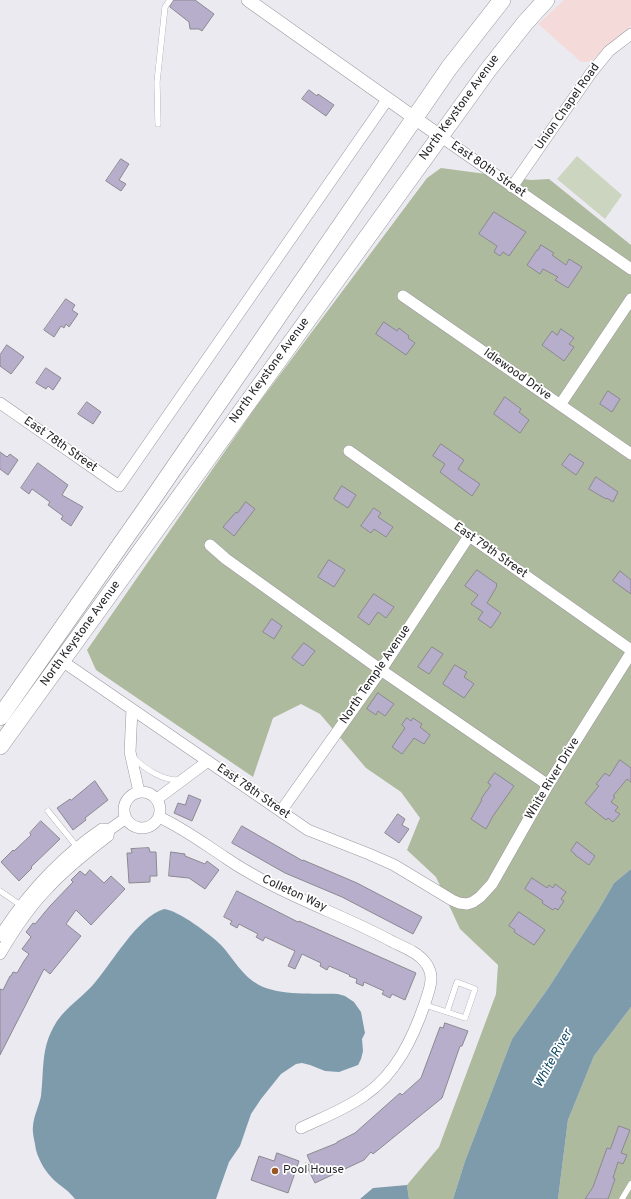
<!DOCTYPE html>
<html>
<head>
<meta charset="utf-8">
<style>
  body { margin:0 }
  canvas { display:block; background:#eceaf1 }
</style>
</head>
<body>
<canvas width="631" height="1199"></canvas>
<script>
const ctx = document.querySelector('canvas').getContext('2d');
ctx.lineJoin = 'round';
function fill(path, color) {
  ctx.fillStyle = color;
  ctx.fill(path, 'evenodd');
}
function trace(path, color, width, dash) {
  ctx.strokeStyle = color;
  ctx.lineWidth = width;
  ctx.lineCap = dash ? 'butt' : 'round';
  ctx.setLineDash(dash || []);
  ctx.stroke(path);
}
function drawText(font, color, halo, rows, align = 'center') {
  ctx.font = font + ' Overpass,sans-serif';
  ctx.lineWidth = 3.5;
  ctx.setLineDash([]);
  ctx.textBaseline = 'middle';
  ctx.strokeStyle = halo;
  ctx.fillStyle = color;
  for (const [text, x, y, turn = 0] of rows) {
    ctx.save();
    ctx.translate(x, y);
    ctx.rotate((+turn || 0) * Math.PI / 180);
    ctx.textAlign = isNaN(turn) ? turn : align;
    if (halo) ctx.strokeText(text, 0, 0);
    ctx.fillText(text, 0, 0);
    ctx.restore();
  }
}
const commercial = new Path2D(`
  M564,0H631V26L590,62H581L538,24Z`);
const green = new Path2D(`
  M577,156L622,195L605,219L557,179Z`);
const forest = new Path2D(`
  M441,168L531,180L549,179L631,245V869L614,883L599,909L549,987L512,1039L465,1161L453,1199H409L407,1185L439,1147L496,994L498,965L460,929L436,877L407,850L420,818L401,792L366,768L320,714L301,704L273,718L253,777L96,670L87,650L255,408L427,178Z
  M631,1007V1199H558L568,1120L594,1056Z`);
const water = new Path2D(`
  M631,869V1007L594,1056L568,1120L558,1199H453L465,1161L512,1039L549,987L599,909L614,883Z
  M164,909C178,910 211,935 221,945C234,959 242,976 259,985C280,996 314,993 338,994L345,996L354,1002L361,1012L365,1033L362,1039L363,1051L361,1059L358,1065L339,1072L325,1071L310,1065L302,1063L296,1064L281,1074L261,1099L251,1114L240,1146L229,1162L216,1199H75C69,1191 62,1187 55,1181C46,1173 39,1161 36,1150C35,1142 32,1133 33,1126C34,1115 39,1106 41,1096C44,1072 41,1050 53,1028C62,1010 79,1000 92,986C111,965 137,917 164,909Z
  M407,1185L409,1199H360L373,1188Z`);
const building = new Path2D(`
  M174,0H195L214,14L202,31L199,29H190L189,22L170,7Z
  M309,90L317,96L318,94L334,105L326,116L302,99Z
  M121,159L129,164L119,180L126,184L121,191L106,181Z
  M494,212L526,232L509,256L503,252L500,256L494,252L497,246L479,234Z
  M541,245L554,253L552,255L566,265L569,259L582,267L568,288L555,280L558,277L543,269L540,274L527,265L537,250H538Z
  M66,299L75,305L72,310L78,314L69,327L66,324L64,328L61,326L54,337L44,330Z
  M384,322L397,331L399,328L409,336L408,338L415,343L406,355L376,334Z
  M561,329L574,338L569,344L574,347L564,361L542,345L552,331L557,335Z
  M7,345L24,357L11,374L0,366V355Z
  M46,368L61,378L53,390L48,386L46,389L36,383Z
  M608,391L620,399L612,412L600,404Z
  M505,397L521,409L519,412L529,420L520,433L494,414Z
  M87,402L101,412L93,424L78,414Z
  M441,444L464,460L458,469L480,484L472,496L440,472L445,464L433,456Z
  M0,452L7,457L10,454L18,460L8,475L0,469Z
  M570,454L584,463L576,475L562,465Z
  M38,463L68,485L62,495L83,507L71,526L61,519L63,516L48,505L50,502L32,489L29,494L21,488Z
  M596,477L618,492L613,502L607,498L606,499L589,489Z
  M342,486L356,495L348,508L334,499Z
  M246,502L255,509L234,536L223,527L236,512L237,513Z
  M374,508L381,513L378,517L393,527L386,537L374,529L371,533L361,526Z
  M329,560L345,570L334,587L318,577Z
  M477,570L497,584L496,585L497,586L487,603L501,613L491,628L478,619L483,612L471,604L478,595L465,586Z
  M620,571L631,580V594L613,581Z
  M374,594L394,607L386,618L378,612L369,625L358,617Z
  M272,619L282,626L274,639L263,632Z
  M304,643L315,651L303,666L292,658Z
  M432,647L443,654L429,674L418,667Z
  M455,665L467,672L464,677L474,684L464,698L443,684Z
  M378,693L394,704L385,716L378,711L376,715L367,709Z
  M407,718L411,721L413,718L422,724L420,727L430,735L424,744L414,738L402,754L392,747L405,728L402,725Z
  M620,760L631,768V782L627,779L613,796L615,797L611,802L618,807L615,811L620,814L613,822L608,818L606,820L585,803L598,787L599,786L596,784L605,773L609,776Z
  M495,773L514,786L493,816L486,829L471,819L482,800L481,799L491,785L488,783Z
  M95,781L108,800L85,818L86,820L73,830L57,808L70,799L71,800Z
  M189,795L201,800L192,821L174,813L178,803L185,805Z
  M398,814L405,819L402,825L409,829L399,843L385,833Z
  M41,821L60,839L31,867L32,868L19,881L1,862L13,850L14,851L31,835L30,833Z
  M242,826L303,861V860L357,883L422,917L413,934L342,897L285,873L232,843Z
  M577,842L595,856L589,865L575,855V854L571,851Z
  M149,848L150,852H156L157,876H150V882L129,883L127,853H132L131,849Z
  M171,852L185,854V856L205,864L207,861L219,870L205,889L189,878L169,876Z
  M90,870L104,883L111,876L125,889L91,925L76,910L66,924L81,936L50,974L44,969L0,1055V989L3,990L10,976H11L13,972L17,973L24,961L29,954L22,949L31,937L26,932L33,923L35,924L50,906L73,882L71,880L80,871L85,875Z
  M532,878L547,888L549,885L553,888L555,884L566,892L561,899L564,901L558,910L555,908L553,910L542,903L543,901L525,889Z
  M237,891L298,922L299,921L416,973L405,1000L392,994L390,998L382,994L384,991L364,982L363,986L356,983L357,979L349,976L350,975L329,966L327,970L320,966L321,963L302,954L295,969L288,966L295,951L265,937L263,941L256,937L258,934L239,924L237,928L230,924L232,921L224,917Z
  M519,912L545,930L534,945L514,932L515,930L509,926Z
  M445,1023L468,1031L462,1046H460L442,1098L373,1154L371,1152L364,1160L315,1183L305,1163L312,1166L307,1155L337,1143V1142L355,1133L400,1093L402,1095L421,1078L440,1027L443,1028Z
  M619,1126L630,1130L621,1153L627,1155L623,1164L618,1162L613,1178L615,1179L608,1199H585L593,1187L607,1148L610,1149Z
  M277,1153L299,1161L288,1193L251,1180L259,1156L274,1161Z`);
const service = new Path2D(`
  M158,124L157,82L165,7L170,0
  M133,757C145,769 163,781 180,780
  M48,811L78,848
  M0,891L22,906
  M425,1005L447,1012L457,982L475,989L465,1018L447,1012
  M622,1199L631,1184`);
const minor = new Path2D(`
  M440,136L631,269
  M512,187L591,73L609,51L631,34
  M403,296L631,454
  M0,403L119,486L387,100
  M560,405L631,299
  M349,451L631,650
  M210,545L226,559L381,670L548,785
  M62,661L308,830L369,854L394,865L452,900L459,903L467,904L473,902L480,897L492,884L548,785L631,653
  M132,709L130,752L139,792
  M124 810a18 18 0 1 1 36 0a18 18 0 1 1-36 0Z
  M157,799L208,761
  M281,811L381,670L469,536
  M159,817C183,828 203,843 226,858C240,868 255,876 270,884C310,905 353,920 393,942C403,947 417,952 424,961C436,974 430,988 425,1003C413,1038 396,1074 365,1095C346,1109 322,1118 301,1128
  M0,936C27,894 61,857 102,829L109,830L126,818
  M0,954C14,930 30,906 49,887C67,868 87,852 108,836L109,830`);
const tertiary = new Path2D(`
  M248,0L440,136`);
const primary = new Path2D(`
  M0,717L147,507L449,68L502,0
  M0,746L488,70L525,23L546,0`);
const markers = [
  [275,1171,4,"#995724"]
];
const streetNames = [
  ["Union Chapel Road",568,107,-55],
  ["North Keystone Avenue",460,108,-54],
  ["East 80th Street",488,170,35],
  ["North Keystone Avenue",270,371,-54],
  ["Idlewood Drive",517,375,35],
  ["East 78th Street",60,445,35],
  ["East 79th Street",490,551,35],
  ["North Keystone Avenue",81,634,-54],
  ["North Temple Avenue",376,675,-56],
  ["White River Drive",553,779,-59],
  ["East 78th Street",253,792,35],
  ["Colleton Way",294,894,25]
];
const poiNames = [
  ["Pool House",283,1171]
];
const waterNames = [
  ["White River",554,1059,-61]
];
fill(commercial, '#f5dada');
fill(green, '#ccd5c0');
fill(forest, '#aeba9d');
fill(water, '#7e9bac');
fill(building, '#b7aecb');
trace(building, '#8b8990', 1);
trace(service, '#99979e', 6);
trace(minor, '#99979e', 12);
trace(tertiary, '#99979e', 14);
trace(primary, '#99979e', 18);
trace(service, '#fff', 5.5);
trace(minor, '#fff', 11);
trace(tertiary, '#fff', 13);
trace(primary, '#fff', 17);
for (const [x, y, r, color] of markers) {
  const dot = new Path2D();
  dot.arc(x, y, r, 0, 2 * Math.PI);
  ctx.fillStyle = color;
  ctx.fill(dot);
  trace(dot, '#fff', 1.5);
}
drawText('12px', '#242326', '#fff', streetNames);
drawText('12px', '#242326', '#fff', poiNames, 'left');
drawText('italic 13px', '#134b65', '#fff', waterNames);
</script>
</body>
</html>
